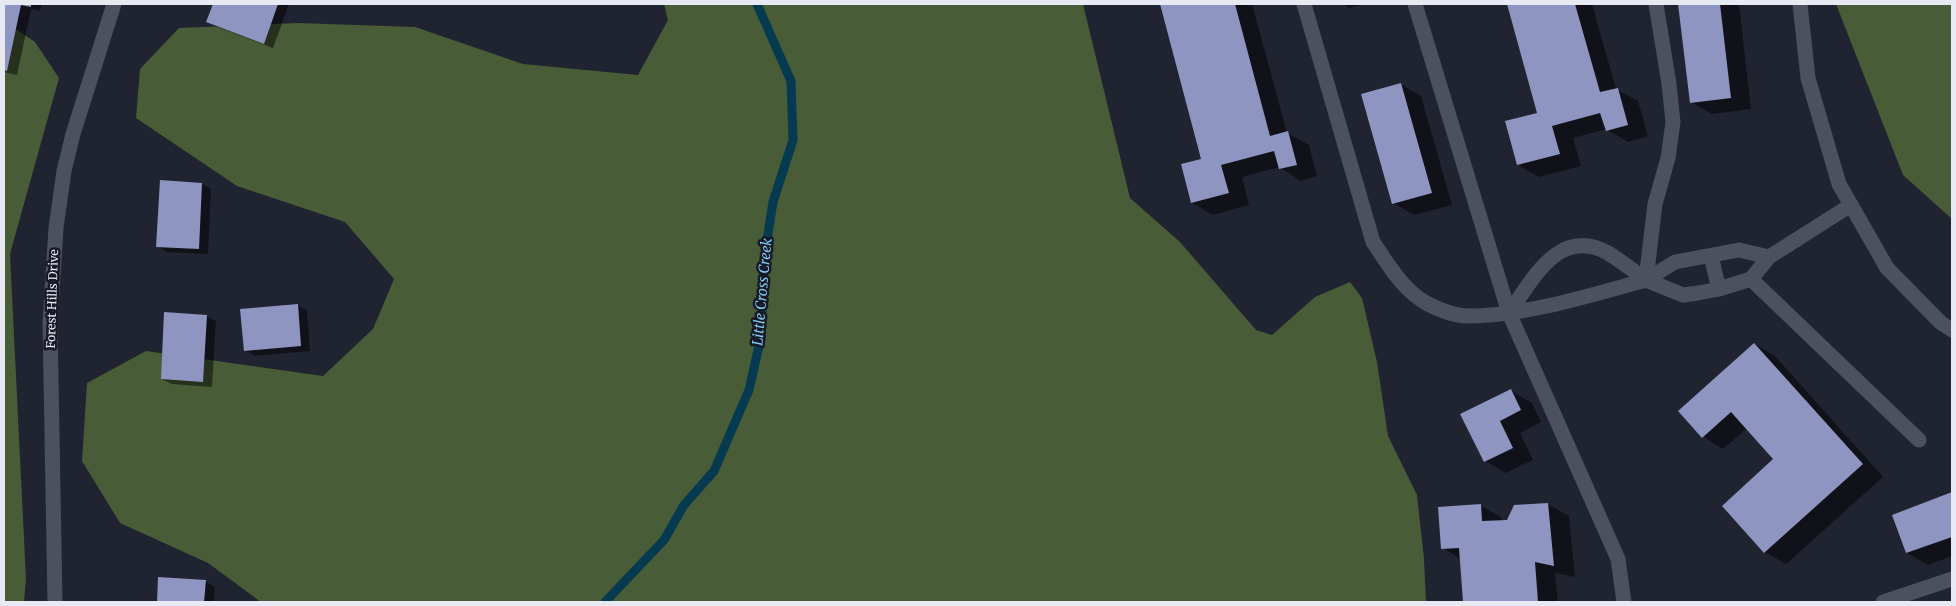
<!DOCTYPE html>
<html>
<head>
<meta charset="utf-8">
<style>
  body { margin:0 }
  #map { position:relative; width:1956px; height:606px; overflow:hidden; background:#202330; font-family:Merriweather,serif }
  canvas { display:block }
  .frame { position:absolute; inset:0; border:5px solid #e8eaf3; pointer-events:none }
</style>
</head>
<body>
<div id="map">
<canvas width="1956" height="606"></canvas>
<div class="frame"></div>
</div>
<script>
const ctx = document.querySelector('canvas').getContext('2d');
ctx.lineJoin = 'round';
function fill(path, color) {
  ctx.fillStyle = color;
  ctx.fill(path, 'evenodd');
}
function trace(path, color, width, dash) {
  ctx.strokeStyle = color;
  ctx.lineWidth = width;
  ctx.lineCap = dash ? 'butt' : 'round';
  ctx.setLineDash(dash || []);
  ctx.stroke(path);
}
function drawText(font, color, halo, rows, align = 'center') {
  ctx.font = font + ' Merriweather,serif';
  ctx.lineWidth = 5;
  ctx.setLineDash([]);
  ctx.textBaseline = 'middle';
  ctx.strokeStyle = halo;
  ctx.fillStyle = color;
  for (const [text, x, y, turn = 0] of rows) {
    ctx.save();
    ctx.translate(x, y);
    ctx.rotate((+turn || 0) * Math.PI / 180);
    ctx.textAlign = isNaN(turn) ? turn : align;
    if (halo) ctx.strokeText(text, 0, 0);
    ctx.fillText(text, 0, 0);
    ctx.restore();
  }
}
const forest = new Path2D(`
  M664,4H1083L1130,198L1180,242L1256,330L1272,335L1315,297L1350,282L1362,298L1377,362L1388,436L1417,495L1424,559L1426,602H261L208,563L120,523L82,461L87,383L146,351L323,376L373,329L394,279L345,222L237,186L136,118L140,69L179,28L298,23L415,27L523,64L638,75L668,20Z
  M1836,4H1952V219L1903,175Z
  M4,21L35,42L59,78L10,254L26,579L24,602H4Z`);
const shadow = new Path2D(`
  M4,4H42L40,11L31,9L17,75L4,72Z
  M214,4H289L273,48L217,27L208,22Z
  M1161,4H1252L1287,133L1309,145L1317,176L1301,181L1280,167L1242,177L1249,205L1213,215L1192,203L1203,160Z
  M1343,4H1365L1349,8Z
  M1509,4H1592L1616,89L1638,101L1648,136L1628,142L1606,129L1573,138L1581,166L1539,177L1518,165L1507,122L1538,113Z
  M1679,4H1739L1751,109L1712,114L1691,102Z
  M1400,84L1421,96L1452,205L1414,215L1393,203Z
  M202,184L211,189L208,254L167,252L158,246Z
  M298,305L307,311L310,351L255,356L245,350Z
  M206,316L216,321L212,387L172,384L162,379Z
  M1754,344L1775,356L1883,477L1786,564L1765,552L1724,506L1775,459L1747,428L1723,449L1703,437Z
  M1511,391L1532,403L1541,422L1520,433L1533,460L1506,473L1485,461Z
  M1952,494V556L1928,565L1907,553L1893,515Z
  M1548,504L1569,516L1575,577L1555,573L1558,602H1465L1461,559L1443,548L1480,505L1501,517L1502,522L1507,521Z
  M159,578L205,581L215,587L214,602H158Z`);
const stream = new Path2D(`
  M605,602L664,540L684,505L714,471L749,390L761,337L764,259L773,202L793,140L791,81L757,4`);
const building = new Path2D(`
  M4,4H31V7L21,5L7,71L4,70Z
  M213,4H278L264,44L206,22Z
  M1160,4H1235L1270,136L1288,131L1297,165L1279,169L1274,151L1221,165L1229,193L1191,203L1181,164L1201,159Z
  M1507,4H1575L1600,92L1618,88L1628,125L1606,131L1600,113L1552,126L1560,154L1517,165L1505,121L1537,113Z
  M1678,4H1720L1731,98L1690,103Z
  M1401,83L1432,193L1392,204L1361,94Z
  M160,180L202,183L199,249L156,247Z
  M298,304L301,346L244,351L240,309Z
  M164,312L207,315L203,382L161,379Z
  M1754,343L1863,464L1764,553L1722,506L1773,459L1731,412L1702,438L1678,411Z
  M1511,389L1521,410L1500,421L1513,448L1484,462L1460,414Z
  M1952,492V537L1906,553L1892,515Z
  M1548,503L1554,566L1535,562L1538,602H1463L1459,548L1441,549L1438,507L1481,504L1482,521L1507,520L1514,505Z
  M158,577L206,580L204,602H157Z`);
const service = new Path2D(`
  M1304,4L1373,242C1388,264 1403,291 1428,304C1440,310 1454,316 1468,316C1524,316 1592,295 1646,280
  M1415,4L1509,313L1618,559L1624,602
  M1739,250L1769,257L1751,279L1719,289L1698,293L1683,295L1646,280L1675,262Z
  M1711,256L1719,289
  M1769,257L1851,205
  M1751,279L1919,440
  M1509,313C1533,279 1559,226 1608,253C1621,261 1634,271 1646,280L1655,204L1668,158L1673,122L1669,84L1656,4
  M1883,602L1952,579`);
const minor = new Path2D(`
  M1800,4L1808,78L1839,184L1887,268L1941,323L1952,330
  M55,602L50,323L56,228L64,171L73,134L114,4`);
const streetNames = [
  ["Forest Hills Drive",53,299,-88]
];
const waterNames = [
  ["Little Cross Creek",763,292,-85]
];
fill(forest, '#475c37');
fill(shadow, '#0007');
trace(stream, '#063a50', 9);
fill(building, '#8d95c0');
trace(service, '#4d505f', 15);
trace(minor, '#4d505f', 15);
drawText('12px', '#e8eaf3', '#171926', streetNames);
drawText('italic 14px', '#80cbf3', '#171926', waterNames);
</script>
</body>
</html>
